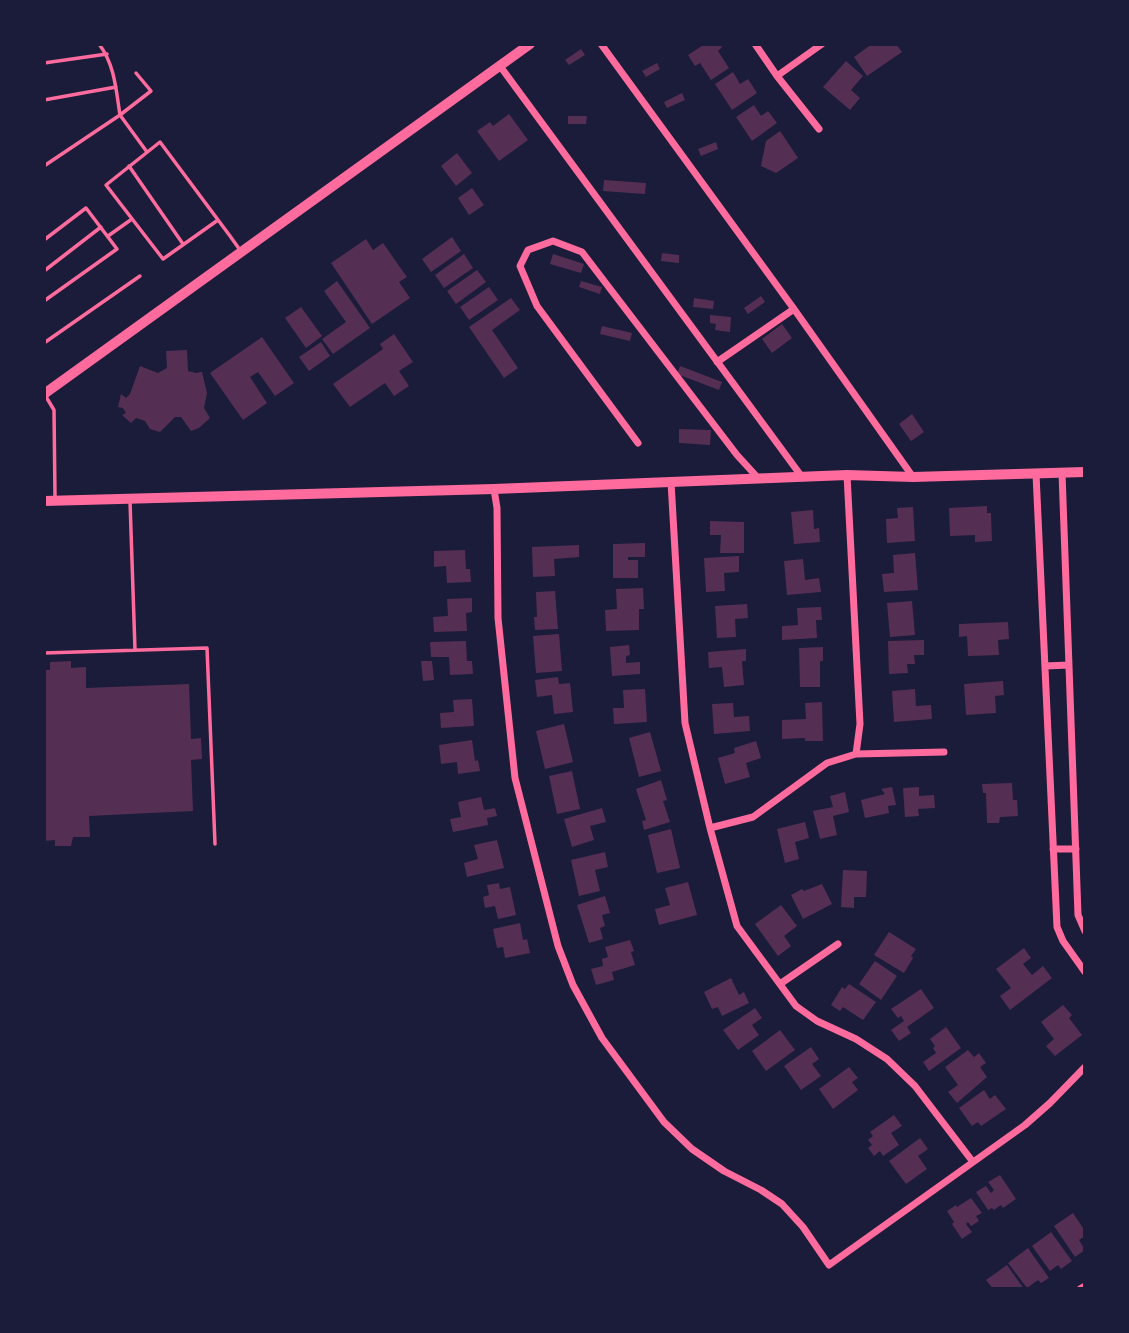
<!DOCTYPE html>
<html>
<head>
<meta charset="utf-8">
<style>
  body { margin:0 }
  #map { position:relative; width:1129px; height:1333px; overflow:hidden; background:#1b1b3a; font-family:Karla,sans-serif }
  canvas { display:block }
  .frame { position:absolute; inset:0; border:46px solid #1b1b3a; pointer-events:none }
</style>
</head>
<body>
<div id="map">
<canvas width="1129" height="1333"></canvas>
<div class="frame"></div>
</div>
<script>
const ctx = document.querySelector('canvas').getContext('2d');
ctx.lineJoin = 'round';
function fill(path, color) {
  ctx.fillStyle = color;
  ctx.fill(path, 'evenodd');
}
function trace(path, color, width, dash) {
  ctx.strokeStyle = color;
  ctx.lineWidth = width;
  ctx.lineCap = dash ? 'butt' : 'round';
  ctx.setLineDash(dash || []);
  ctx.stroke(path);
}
const building = new Path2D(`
  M705,44H720L722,47L718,51L729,68L711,80L700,63L695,66L688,55Z
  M872,44H896L902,52L867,76L854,57Z
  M581,49L585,55L569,65L565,60Z
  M846,61L863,76L851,90L860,98L850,110L823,87Z
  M657,63L660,69L646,77L642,71Z
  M733,72L740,84L748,79L757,93L732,110L715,84Z
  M682,93L685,100L667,108L664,102Z
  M754,105L761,116L768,111L777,123L752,141L736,117Z
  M509,114L528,140L499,161L477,131L490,122L493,126Z
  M568,116H587L586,124H568Z
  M780,131L798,158L776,173L761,166L766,141Z
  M716,142L718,149L701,156L698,149Z
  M457,153L472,173L456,186L441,166Z
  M604,180L646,183L645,194L603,191Z
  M472,188L484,205L469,215L458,198Z
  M452,237L461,251L431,272L422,259Z
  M366,239L373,250L383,243L407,277L399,282L410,298L372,324L331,263Z
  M662,253L679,255V263L661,261Z
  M464,254L473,268L444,288L435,275Z
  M553,254L584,264L581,273L550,264Z
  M477,270L486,282L456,304L447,291Z
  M337,281L370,328L333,354L322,339L346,322L324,291Z
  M581,281L602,287L600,294L579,287Z
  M489,287L498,300L469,320L460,307Z
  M761,296L765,302L748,314L744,308Z
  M511,298L520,310L492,330L518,368L504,378L469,327Z
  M694,298L714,301L713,309L693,307Z
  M301,307L322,336L306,348L285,318Z
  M710,315L731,317L730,332L715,330L716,324L710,323Z
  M782,324L792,338L772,353L762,339Z
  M602,326L632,333L630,341L600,334Z
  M394,334L413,362L399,371L409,386L394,396L385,383L350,407L333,384L383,349L380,344Z
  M262,337L294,383L275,396L258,372L250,377L267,403L243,420L210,373Z
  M321,342L330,356L309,371L299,357Z
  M187,350L188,371L196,373L202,372L207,393L204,408L210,418L199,428L191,431L181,417H175L160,432L150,429L145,421L136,418L131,423L122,415L126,413L123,408L118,407L121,394L126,398L130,394L140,366L158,373L167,368L166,351Z
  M680,366L722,382L719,390L677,374Z
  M912,414L924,432L911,441L899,424Z
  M679,429L711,430L710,445L679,443Z
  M987,506V513H991L992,541L975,542V535L950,536L949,508Z
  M913,507L915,541L887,543L886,519L898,518L897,508Z
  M813,510L814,529L819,528L820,542L794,544L791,512Z
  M710,521L744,522V553H720L721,535H710Z
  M645,543V557H628V560H638V578H613V544Z
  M579,545V557L554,559L555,576L533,577L532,547Z
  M465,550L466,569H470L471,582L447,583L446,566L434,567V551Z
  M915,553L918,590L884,592L882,574L894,573L893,555Z
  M739,556V572L724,573L725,591L706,592L704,558Z
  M803,559L805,580L819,578L821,592L787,595L784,561Z
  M643,588L644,609H639V630L606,631L605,610L617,609L616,589Z
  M555,591L558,629L535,630L534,617H537L536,592Z
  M472,598V612L466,613L467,631L434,632L433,617L448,616L447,599Z
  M912,601L915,635L890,637L887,603Z
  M747,604L748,618L735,619L736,637L717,638L715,606Z
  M821,607L822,620H816L817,638L782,640V626L798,625L797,608Z
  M1008,622L1009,639L998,640L999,655L968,656L967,636L959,637V624Z
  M559,634L562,671L536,673L533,636Z
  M924,640V655H914L915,664H907L908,673L889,674L888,641Z
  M466,641L467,661H472L473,674L450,675L449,657H431L430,642Z
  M629,645L630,655L626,656V663L640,662V674L612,676L610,647Z
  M823,647V661H820V687H800L799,648Z
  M746,649V661H742L744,685L724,687L722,667L709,668L708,652Z
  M71,661V668L86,667V688L189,684L191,739L201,738L202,759L191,760L193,811L89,816L90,837H73L71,846H55V840L44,841V670H50V662Z
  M421,661H432L434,680L423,681Z
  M558,677L559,684L570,683L573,712L554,714L552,695L537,697L535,680Z
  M1003,681L1004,695L995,696L996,713L966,715L964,684Z
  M645,689L647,722L614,724L613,708H624L623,690Z
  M915,689L916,706L931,705L932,719L894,722L892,691Z
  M472,699L474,726L441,728L440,713L454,712L453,700Z
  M822,702L823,741H805V738L782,739V720L806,719L805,703Z
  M733,703L734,717L749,716L750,731L714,734L712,704Z
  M564,724L573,762L545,769L536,731Z
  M650,732L661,771L639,777L629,738Z
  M472,740L475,761L478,760L480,771L458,774L457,762L441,764L439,745Z
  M756,741L761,758L746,763L750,777L725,784L718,758L735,753L734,748Z
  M572,771L580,809L557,814L549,776Z
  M661,780L667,800L663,801L670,822L644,830L642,821L646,820L636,789Z
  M1012,783L1013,800H1017L1018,816L1000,817L999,823H987L986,793H983L982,784Z
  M892,787L896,805L888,806L889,813L865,818L861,800L885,794L881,789Z
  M919,787V796L934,795L935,808L918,809L919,816L905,817L903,788Z
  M845,792L849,812L833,816L837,835L820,839L813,811L833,807L830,796Z
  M481,797L484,810L495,808L497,816L487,818L488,825L453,832L450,819L461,817L458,802Z
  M602,808L606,822L590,826L594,840L572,847L564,819Z
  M805,822L809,838L795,842L799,859L785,863L777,829Z
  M671,829L680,868L657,873L648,835Z
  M497,840L504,868L467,877L464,863L478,859L474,845Z
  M605,852L608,867L595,870L600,891L579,896L571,860Z
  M843,870L867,871L866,897H854V908L841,907Z
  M688,882L697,915L659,925L655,909L670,905L665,888Z
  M499,883L500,889L510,887L516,915L498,919L495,906L485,908L483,897L489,895L487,885Z
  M822,884L832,904L803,919L791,895L802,889L804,891Z
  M605,896L610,913L602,915L605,926L600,928L603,939L589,943L577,905Z
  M781,905L797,926L784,936L791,946L778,956L755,924Z
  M520,923L523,940L527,939L530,953L505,958L503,947L497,948L493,929Z
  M889,932L916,949L911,956L913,958L904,973L874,955Z
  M630,940L634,951L631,952L635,965L612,972L614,980L596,985L591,969L603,966L602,959L608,957L605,947Z
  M1024,948L1031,958L1023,964L1032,975L1043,966L1052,978L1010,1010L1000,996L1011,988L996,969Z
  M875,961L897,976L881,1000L859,984Z
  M731,978L739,995L744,992L749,1003L722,1016L718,1007L712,1009L704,992Z
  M849,984L876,1002L863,1020L843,1007L840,1011L831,1005L842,987L845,989Z
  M921,989L934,1008L907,1027L911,1033L899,1041L891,1030L904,1021L901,1016L898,1018L891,1009Z
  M1063,1005L1072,1015L1069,1018L1082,1035L1055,1056L1046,1046L1054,1039L1041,1022Z
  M755,1008L762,1018L752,1025L759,1035L738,1050L723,1030Z
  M946,1027L961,1048L929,1071L923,1062L936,1053L933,1048L935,1046L930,1039Z
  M780,1030L795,1050L766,1071L752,1051Z
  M811,1047L819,1059L812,1064L821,1076L801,1090L784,1066Z
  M968,1050L974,1057L979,1053L986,1063L980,1067L987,1077L957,1103L948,1092L958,1085L945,1067Z
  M849,1067L858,1078L852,1082L858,1090L833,1109L819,1089Z
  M984,1090L990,1099L995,1095L1006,1109L981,1126L978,1122L972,1126L959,1108Z
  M894,1115L902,1126L891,1133L899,1145L883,1156L880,1151L874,1156L868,1148L872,1145L868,1140L873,1136L870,1132Z
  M920,1138L928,1149L918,1156L927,1169L906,1184L889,1161Z
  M1000,1175L1016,1199L1003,1208L1001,1205L994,1210L992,1208L988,1210L976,1192L986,1186L991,1193L994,1190L988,1182Z
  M971,1198L982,1213L976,1216L979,1221L971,1226L968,1222L966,1224L972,1232L962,1239L952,1224L954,1222L947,1211L956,1205L957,1207Z
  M1073,1213L1085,1231V1236L1079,1240L1085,1250L1075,1257L1054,1226Z
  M1051,1232L1072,1261L1061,1269L1058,1265L1050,1271L1032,1246Z
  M1028,1248L1049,1278L1041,1283L1038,1280L1027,1288L1008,1263Z
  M1007,1265L1024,1289H993L986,1280Z`);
const service = new Path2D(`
  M99,44C115,65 116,90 120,115L151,91L136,73
  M44,63L107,54
  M44,100L116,87
  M44,166L120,115L147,152
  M129,166L183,244
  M218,220L163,259L106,185L160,142L230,236L240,250
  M108,236L132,219
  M44,240L86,208L117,249L44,301
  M44,271L101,227
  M44,343L140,276
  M45,395L54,410L55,497
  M130,501L135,650
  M44,653L207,648L215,844`);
const minor = new Path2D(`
  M601,44L794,309L913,477
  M755,44L777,76L819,129
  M500,66L802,477
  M777,76L822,44
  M717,362L794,309
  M638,443L537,306L520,266L528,250L553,241L582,252L737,455L758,478
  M1062,473L1078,915L1085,931
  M1036,474L1057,927L1063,941L1085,972
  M847,475L860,724L856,754
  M671,482L685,723L710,828L737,926L796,1006L817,1021L856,1039L887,1059L915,1086L973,1162
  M494,489L497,508L498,618L515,778L558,946L573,985L602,1038L664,1122L692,1149L724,1171L761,1190L782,1204L803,1227L829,1265L1025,1125L1050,1103L1085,1067
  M1045,666L1069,665
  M710,828L753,817L827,763L856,754L944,752
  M1053,849H1076
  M780,984L838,944
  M1080,1289L1085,1286`);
const tertiary = new Path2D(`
  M44,394L530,44`);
const secondary = new Path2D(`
  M44,501L494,489L847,475L913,477L1085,472`);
fill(building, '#542f53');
trace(service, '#ff6b9d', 3.5);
trace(minor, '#ff6b9d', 7);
trace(tertiary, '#ff6b9d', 10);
trace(secondary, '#ff6b9d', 10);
</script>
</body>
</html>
